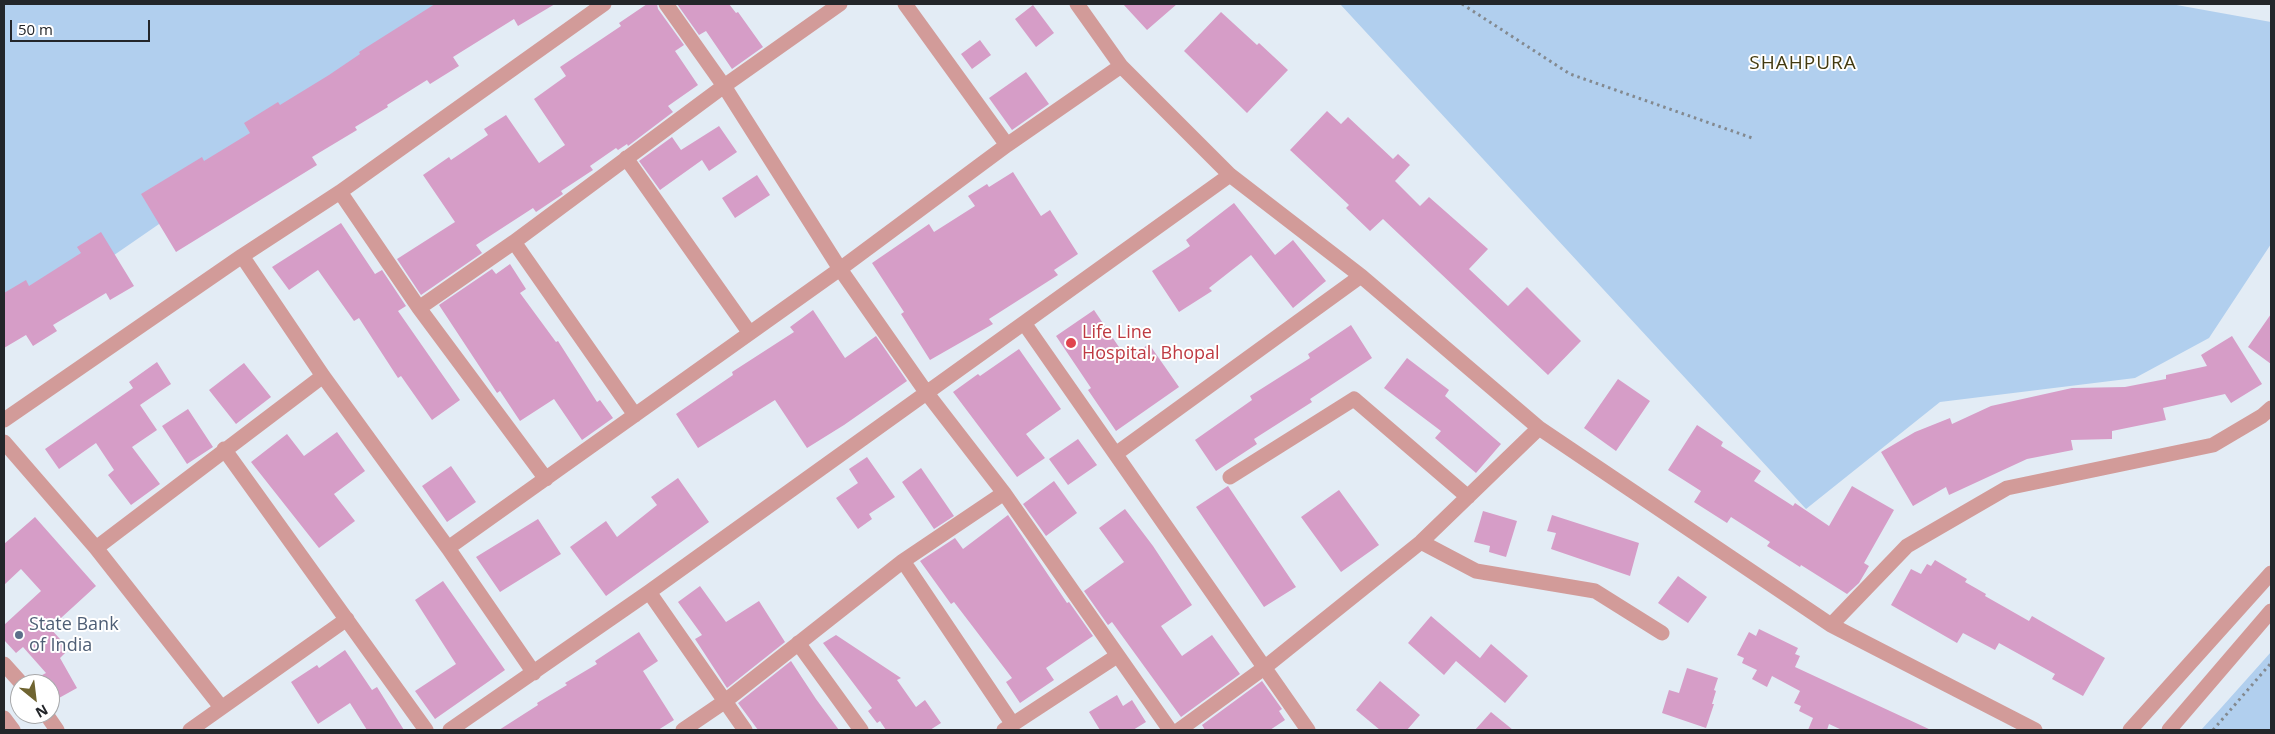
<!DOCTYPE html>
<style>
body{margin:0}
#map{position:relative;width:2275px;height:734px;overflow:hidden;background:#e3ecf5;font-family:"Open Sans",sans-serif}
canvas{display:block}
.frame{position:absolute;inset:0;border:5px solid #23262a;pointer-events:none}
.north{position:absolute;left:10px;top:674px;width:50px;height:50px;box-sizing:border-box;background:#fff;border:1px solid #a7a8aa;border-radius:50%;rotate:151deg;font-size:14px;font-weight:700;line-height:20px;text-align:center;color:#23262a}
.north::after{content:'';display:block;margin:auto;width:18px;height:22px;background:#6f6431;clip-path:polygon(50% 0,100% 100%,50% 72%,0 100%)}
.scale{position:absolute;left:10px;top:20px;width:140px;height:22px;box-sizing:border-box;border:2px solid #23262a;border-top:0;padding-left:6px;font-size:15px;line-height:18px;white-space:nowrap;color:#23262a;-webkit-text-stroke:4px #fff;paint-order:stroke}
</style>
<div id="map">
<canvas width="2275" height="734"></canvas>
<div class="frame"></div>
<div class="north">N</div>
<div class="scale">50 m</div>
</div>
<script>
const c = document.querySelector('canvas').getContext('2d');
c.lineJoin = 'round';
function fillPath(path, color) {
  c.fillStyle = color;
  c.fill(path, 'evenodd');
}
function poly(rows) {
  const path = new Path2D();
  for (const r of rows) {
    path.moveTo(r[0], r[1]);
    for (let i = 2; i < r.length; i += 2) path.lineTo(r[i], r[i + 1]);
  }
  return path;
}
function trace(path, color, width, dash) {
  c.strokeStyle = color;
  c.lineWidth = width;
  c.lineCap = dash ? 'butt' : 'round';
  c.setLineDash(dash || []);
  c.stroke(path);
}
function write(font, color, halo, rows, align = 'center') {
  c.font = font + ' "Open Sans",sans-serif';
  c.lineWidth = 4;
  c.setLineDash([]);
  c.textBaseline = 'middle';
  c.strokeStyle = halo;
  c.fillStyle = color;
  for (const [text, x, y, turn = 0] of rows) {
    c.save();
    c.translate(x, y);
    c.rotate((+turn || 0) * Math.PI / 180);
    c.textAlign = isNaN(turn) ? turn : align;
    if (halo) c.strokeText(text, 0, 0);
    c.fillText(text, 0, 0);
    c.restore();
  }
}
const green = poly([
 [4,4,478,4,4,331],
 [1340,4,2171,4,2271,22,2271,244,2209,338,2135,378,1940,402,1806,509],
 [2271,652,2271,730,2201,730,2221,708]
]);
const building = poly([
 [435,4,555,4,518,26,514,19,453,57,459,66,430,84,427,80,387,105,388,107,355,127,357,130,312,157,317,165,176,252,141,194,202,157,204,161,250,133,244,123,278,102,280,105,329,75,360,54,359,52],
 [647,4,657,4,658,9,684,45,675,51,698,85,668,106,673,112,628,146,627,144,618,150,616,148,590,166,593,170,561,191,563,194,536,212,533,208,476,245,482,253,421,295,397,259,455,222,423,175,449,157,451,160,488,135,484,129,506,115,539,163,565,145,534,99,566,76,560,67,621,26,619,23],
 [677,4,729,4,736,13,738,12,763,47,732,69,706,31,699,35],
 [1123,4,1177,4,1147,30],
 [1033,5,1054,33,1036,47,1015,19],
 [1221,12,1257,45,1259,43,1288,70,1247,113,1184,51],
 [980,40,991,55,972,69,961,54],
 [1026,72,1049,104,1012,130,989,98],
 [1327,111,1341,124,1348,117,1393,159,1398,154,1410,165,1395,181,1420,206,1429,197,1488,249,1469,269,1508,306,1527,287,1581,341,1548,375,1383,219,1370,231,1346,208,1349,205,1290,150],
 [719,126,737,152,709,171,702,160,660,190,639,161,672,137,681,150],
 [1013,172,1041,216,1050,210,1078,254,1054,270,1058,275,989,319,993,324,930,360,901,314,904,312,872,263,929,224,934,232,975,206,968,196,987,184,989,187],
 [757,175,770,195,735,218,722,198],
 [1234,203,1275,255,1293,240,1326,281,1293,308,1251,255,1209,288,1212,291,1179,312,1152,271,1190,246,1186,240],
 [341,223,375,274,382,270,406,306,398,311,460,400,432,420,401,376,398,378,359,318,354,321,318,270,289,290,272,267],
 [101,232,134,286,110,300,106,293,53,325,57,331,33,346,26,335,4,348,4,293,26,280,29,286,81,253,77,247],
 [510,264,526,289,520,293,556,342,558,341,597,402,600,400,613,418,582,440,554,399,520,421,500,391,497,393,439,305,492,269,496,274],
 [813,310,845,358,876,336,907,381,844,425,807,448,775,400,698,448,676,414,733,375,732,372,794,332,790,327],
 [1094,310,1127,359,1149,344,1179,387,1116,431,1088,390,1091,388,1056,336],
 [2271,314,2271,364,2248,347],
 [1351,325,1372,358,1310,399,1312,402,1254,439,1257,444,1216,471,1195,440,1252,400,1250,396,1310,358,1308,354],
 [2232,336,2262,384,2231,403,2225,394,2163,408,2166,420,2112,431,2112,439,2071,440,2073,450,2027,459,1949,495,1946,487,1913,506,1881,452,1915,432,1950,418,1952,424,1991,406,2072,388,2125,387,2166,379,2166,375,2207,366,2201,355],
 [1019,349,1061,409,1026,434,1045,458,1017,477,953,392,978,374,980,376],
 [1407,358,1449,390,1445,396,1501,444,1476,473,1435,438,1441,431,1384,388],
 [157,362,171,384,140,405,157,430,132,447,160,484,131,505,108,475,114,470,96,443,59,469,45,449,133,388,129,382],
 [244,363,271,397,236,424,209,390],
 [1618,379,1650,401,1616,451,1584,428],
 [188,409,213,447,187,464,162,426],
 [1697,425,1723,442,1721,446,1761,471,1754,481,1793,506,1795,503,1829,526,1852,486,1894,510,1864,563,1869,566,1859,583,1847,594,1801,565,1800,567,1767,546,1770,542,1731,517,1727,523,1694,502,1701,491,1668,470],
 [337,432,365,471,334,494,355,521,319,548,251,462,287,434,304,456],
 [1078,439,1097,465,1068,485,1049,459],
 [867,457,895,497,869,514,872,519,858,529,836,498,858,483,849,469],
 [451,466,476,502,447,522,422,486],
 [921,468,954,516,934,529,902,482],
 [678,478,709,522,606,596,570,547,606,521,617,537,657,505,651,497],
 [1054,481,1077,513,1046,536,1023,504],
 [1228,486,1296,587,1264,607,1196,507],
 [1339,490,1379,545,1341,572,1301,517],
 [1125,509,1153,546,1192,605,1161,626,1182,656,1212,635,1240,674,1181,717,1112,622,1108,625,1084,591,1124,562,1099,528],
 [1483,511,1517,521,1506,557,1489,552,1490,546,1474,542],
 [1008,515,1067,603,1069,602,1093,636,1046,668,1054,680,1020,703,1006,682,1012,678,954,602,951,604,920,561,955,538,963,549],
 [1552,515,1639,543,1630,576,1551,549,1556,533,1547,531],
 [35,517,96,586,50,628,69,649,60,658,77,688,50,703,50,684,31,684,31,681,46,673,23,647,16,653,4,640,4,625,41,591,21,569,4,585,4,544],
 [538,519,561,554,500,592,476,557],
 [1935,560,1967,579,1965,582,1986,594,1985,596,2029,621,2032,616,2105,658,2083,696,2052,679,2055,674,1999,643,1995,650,1963,633,1957,643,1891,605,1911,569,1921,574,1927,564,1931,566],
 [1678,576,1707,597,1688,623,1658,603],
 [443,581,505,670,435,719,415,691,456,664,415,600],
 [700,586,726,622,759,601,785,642,727,688,695,639,702,635,678,602],
 [1431,616,1480,658,1491,644,1528,676,1505,703,1456,661,1444,675,1408,643],
 [1759,629,1798,648,1795,654,1800,656,1795,667,1931,730,1842,730,1829,724,1827,730,1808,730,1813,718,1799,711,1801,706,1794,703,1800,691,1772,676,1767,687,1752,679,1757,670,1742,663,1744,658,1737,655,1749,632,1756,636],
 [639,632,658,661,643,671,674,720,658,730,499,730,538,705,537,703,567,685,565,683,597,664,595,661],
 [836,635,901,678,897,680,916,707,925,700,941,723,930,730,886,730,880,721,877,723,868,711,872,708,823,643],
 [345,650,372,690,377,687,404,730,367,730,350,703,318,724,291,682,317,665,319,668],
 [791,661,816,699,839,730,758,730,738,703],
 [1687,668,1718,678,1714,690,1716,691,1712,704,1714,704,1706,728,1662,713,1669,690,1679,693],
 [1262,681,1282,709,1279,711,1285,720,1270,730,1205,730,1202,725],
 [1380,681,1420,715,1407,730,1380,730,1356,710],
 [1117,695,1123,706,1132,700,1146,722,1133,730,1100,730,1089,712],
 [1491,712,1513,730,1475,730]
]);
const path = poly([
 [1462,4,1570,74,1755,139],
 [2213,730,2271,663]
]);
const minor = poly([
 [666,4,724,86,840,269,926,392,1004,493,1170,730],
 [905,4,1007,145],
 [1077,4,1121,66,1230,175,1361,276,1539,428,1831,625,2035,730],
 [626,158,749,332],
 [340,192,419,308,546,479],
 [514,242,635,415],
 [242,256,323,376,448,548,534,673],
 [419,308,514,242,724,86,840,4],
 [1024,323,1308,730],
 [4,420,242,256,340,192,604,4],
 [4,442,96,548,221,707],
 [224,449,426,730],
 [1117,453,1361,276],
 [1230,477,1354,399,1468,497],
 [1421,542,1476,571,1595,591,1662,633],
 [96,548,323,376],
 [448,548,840,269,1007,145,1121,66],
 [903,561,1012,723],
 [649,592,745,730],
 [1831,625,1907,546,2007,488,2213,445,2262,416,2271,408],
 [798,643,861,730],
 [4,664,22,684],
 [46,714,57,730],
 [4,718,13,730],
 [190,730,347,619],
 [450,730,649,592,1230,175],
 [683,730,724,702,903,561,1004,493],
 [1004,730,1117,656],
 [1179,730,1264,668,1421,542,1539,428],
 [2130,730,2271,573],
 [2169,730,2271,611]
]);
const markers = [
 [1071,343,6,"#e0444e"],
 [19,635,5,"#5c6f8a"]
];
const healthNames = [
 ["Life Line",1082,333],
 ["Hospital, Bhopal",1082,354]
];
const serviceNames = [
 ["State Bank",29,625],
 ["of India",29,646]
];
const neighbourhoodNames = [
 ["SHAHPURA",1803,64]
];
fillPath(green, '#b1cfee');
fillPath(building, '#d69dc7');
trace(path, '#83898f', 3, [2.5, 4]);
trace(minor, '#d29b99', 15);
for (const [x, y, r, color] of markers) {
  const dot = new Path2D();
  dot.arc(x, y, r, 0, 2 * Math.PI);
  c.fillStyle = color;
  c.fill(dot);
  trace(dot, '#fff', 2);
}
write('18px', '#be3a42', '#fff', healthNames, 'left');
write('18px', '#4e5e75', '#fff', serviceNames, 'left');
c.letterSpacing = '1px';
write('19px', '#423a10', '#fff', neighbourhoodNames);
c.letterSpacing = '0px';
</script>
